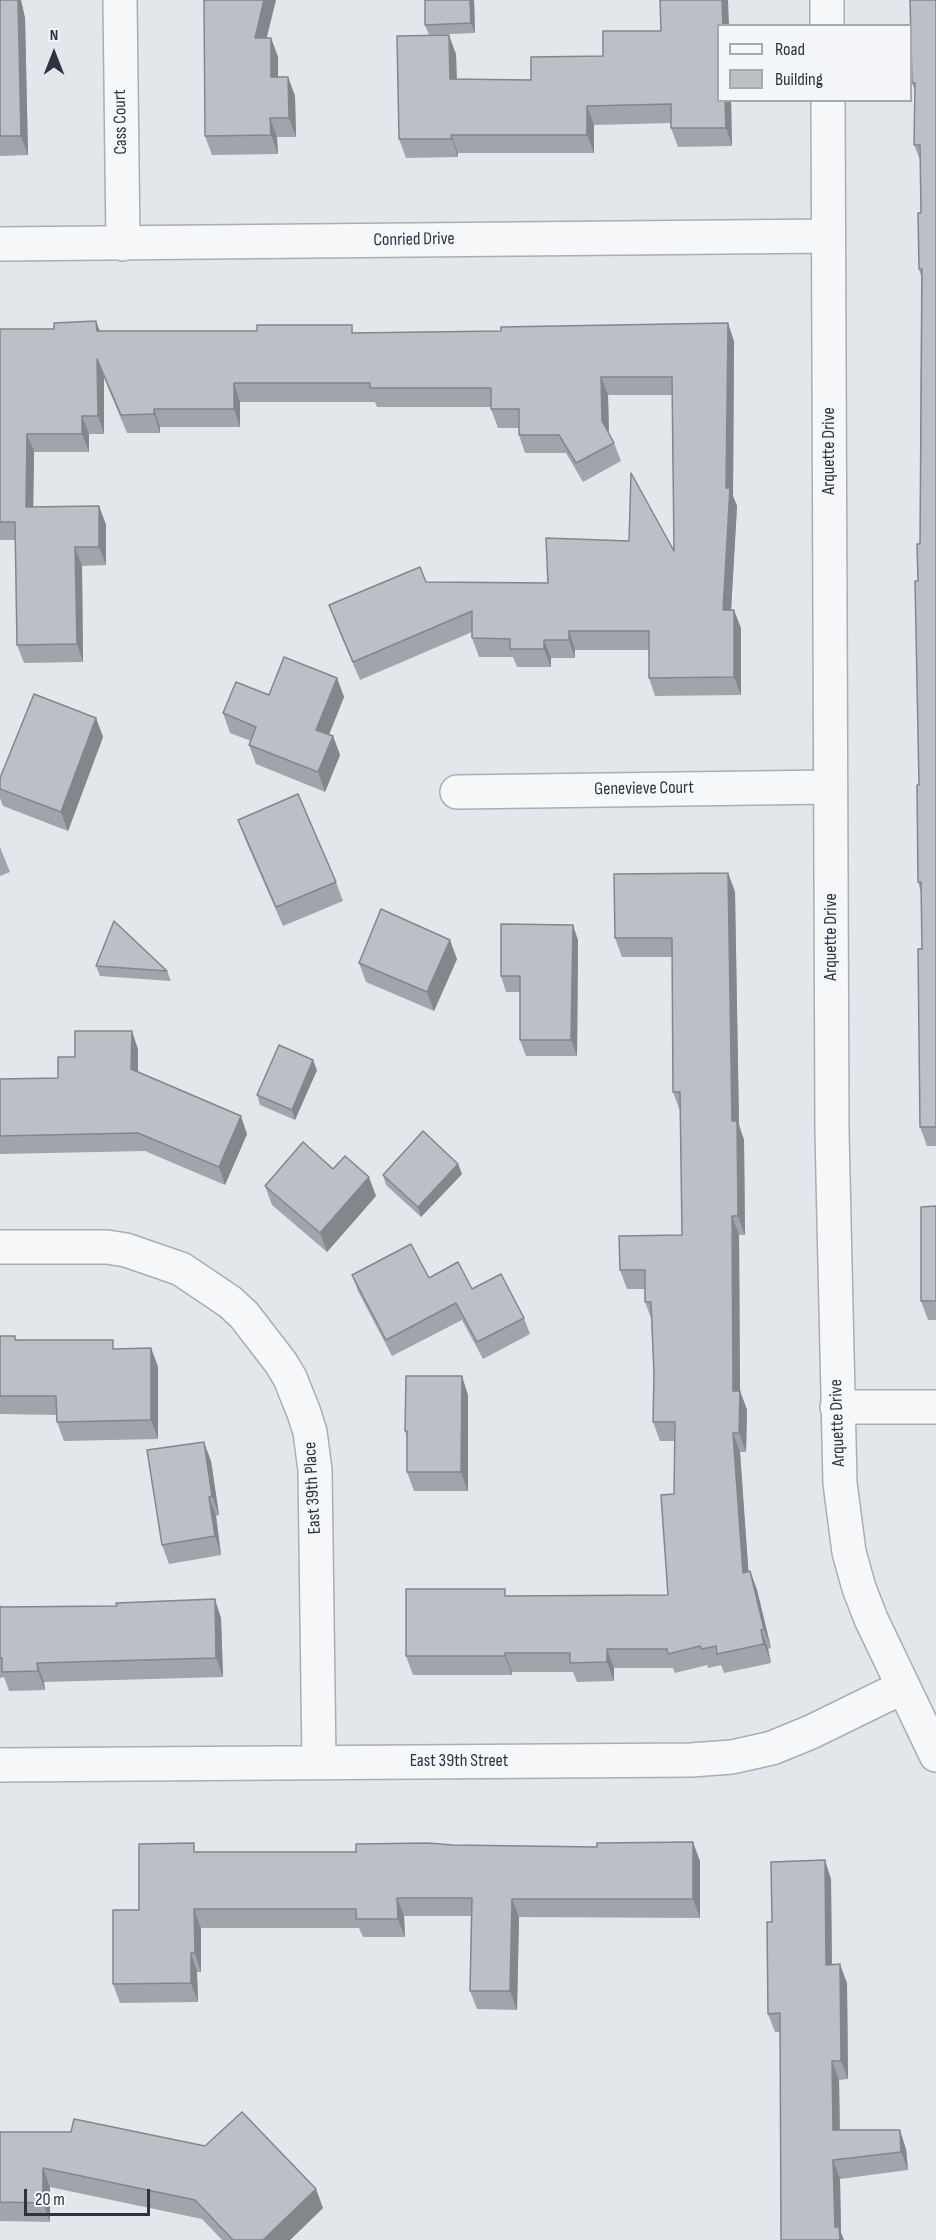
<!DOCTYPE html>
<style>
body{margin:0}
#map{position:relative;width:936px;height:2240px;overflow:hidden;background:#e3e6ea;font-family:"Sofia Sans Condensed",sans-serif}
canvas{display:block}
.legend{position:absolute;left:717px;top:24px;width:195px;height:78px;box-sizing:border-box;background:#f3f5f8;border:2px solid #a4a8af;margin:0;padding:8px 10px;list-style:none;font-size:18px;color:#2d3441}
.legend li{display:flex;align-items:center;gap:12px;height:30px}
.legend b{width:30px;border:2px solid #a4a8af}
.north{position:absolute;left:24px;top:24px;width:60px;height:60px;-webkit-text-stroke:4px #f3f5f8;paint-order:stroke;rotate:0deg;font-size:16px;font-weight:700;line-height:24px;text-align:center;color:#2d3441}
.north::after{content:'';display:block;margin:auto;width:21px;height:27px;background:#2d3441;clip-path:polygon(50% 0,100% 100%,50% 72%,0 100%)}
.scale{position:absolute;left:24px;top:2189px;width:126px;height:27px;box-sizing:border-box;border:3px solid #2d3441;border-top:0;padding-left:8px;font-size:18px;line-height:21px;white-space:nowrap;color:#2d3441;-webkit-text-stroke:4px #f3f5f8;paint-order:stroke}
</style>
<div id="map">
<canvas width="936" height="2240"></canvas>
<ul class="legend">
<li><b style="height:8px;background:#f6f7f9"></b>Road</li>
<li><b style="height:16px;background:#bbbfc6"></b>Building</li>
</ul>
<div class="north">N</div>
<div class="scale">20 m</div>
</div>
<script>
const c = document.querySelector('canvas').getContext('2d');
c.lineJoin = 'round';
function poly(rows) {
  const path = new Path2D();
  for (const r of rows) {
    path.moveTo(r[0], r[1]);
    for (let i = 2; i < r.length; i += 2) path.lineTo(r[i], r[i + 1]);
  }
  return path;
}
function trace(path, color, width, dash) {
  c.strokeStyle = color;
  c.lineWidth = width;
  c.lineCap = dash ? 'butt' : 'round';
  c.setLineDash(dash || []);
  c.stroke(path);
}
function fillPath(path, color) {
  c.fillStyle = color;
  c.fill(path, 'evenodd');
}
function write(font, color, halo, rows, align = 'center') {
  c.font = font + ' "Sofia Sans Condensed",sans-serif';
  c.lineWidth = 6;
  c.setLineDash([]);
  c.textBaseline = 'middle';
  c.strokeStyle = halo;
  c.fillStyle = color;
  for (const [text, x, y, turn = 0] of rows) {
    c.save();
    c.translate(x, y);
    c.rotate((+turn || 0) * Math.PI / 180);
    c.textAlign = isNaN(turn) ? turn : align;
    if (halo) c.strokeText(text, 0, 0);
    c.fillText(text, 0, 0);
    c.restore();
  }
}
const minor = poly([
 [120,0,123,244],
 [827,0,827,26],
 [828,100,832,1132,840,1483,849,1552,859,1588,871,1619,936,1755],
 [0,244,828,236],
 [457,792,830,787],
 [0,1247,107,1247,126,1250,181,1269,230,1302,244,1315,281,1363,290,1378,304,1413,310,1432,315,1470,319,1762],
 [837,1407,936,1407],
 [0,1765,691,1760,732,1757,772,1748,811,1732,903,1687]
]);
const wall = poly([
 [0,0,21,0,25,18,28,155,0,156],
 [474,0,475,33,429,35,425,25],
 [936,0,936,1146,927,1146,920,1127,922,949,921,892,918,882,919,785,918,581,920,544,921,276,919,269,921,213,921,162,914,145,915,91,912,83],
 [266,38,271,38,278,57,278,77,288,77,295,96,296,137,277,137,278,154,212,155,205,136],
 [456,54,457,79,718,100,731,100,732,146,678,147,671,128,671,123,594,125,594,153,458,153,458,157,406,158,399,139],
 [0,329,54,329,100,331,355,333,734,341,733,496,737,506,731,610,741,628,741,695,655,696,649,678,649,650,575,650,575,658,551,658,551,667,517,667,513,657,479,657,472,638,472,632,360,680,336,624,329,605,426,582,548,583,674,551,672,395,608,395,609,433,614,443,621,461,583,482,566,453,525,453,519,435,519,428,498,428,491,409,491,407,377,407,375,402,240,402,240,427,160,427,160,433,127,433,104,378,104,434,89,434,89,452,34,452,33,507,99,506,106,525,106,565,82,566,83,662,24,663,17,645,16,540,0,540],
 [337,678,344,697,329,735,333,736,340,755,325,792,256,764,249,745,251,741,230,733,223,713,269,695],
 [96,718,103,737,68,831,3,806,0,798,0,778],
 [238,820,336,882,343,901,283,926,245,839],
 [0,847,10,872,0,876],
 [728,873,735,892,739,1125,744,1140,745,1235,739,1235,740,1391,747,1410,746,1452,740,1452,748,1571,750,1571,757,1590,771,1648,768,1649,771,1663,724,1673,721,1665,708,1668,707,1665,675,1673,673,1668,614,1668,614,1681,577,1682,573,1672,512,1672,512,1675,413,1675,406,1656,508,1596,668,1595,674,1494,675,1441,660,1441,653,1422,654,1374,651,1318,645,1302,645,1289,627,1289,620,1270,682,1235,680,1111,673,1092,672,957,622,957,615,938],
 [578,940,577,1056,526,1056,520,1040,520,992,506,992,501,976],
 [457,959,434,1011,366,982,359,963],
 [96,966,167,971,171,981,100,976],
 [138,1049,138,1072,247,1134,225,1185,145,1151,0,1154,0,1079,58,1078,75,1057],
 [317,1070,295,1120,260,1105,257,1095],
 [458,1164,462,1174,421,1217,386,1185,383,1175],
 [333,1169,376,1196,327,1252,272,1205,265,1186],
 [936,1206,936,1320,928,1320,921,1301],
 [352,1275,429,1278,472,1289,524,1318,530,1334,483,1359,462,1320,392,1356,358,1291],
 [0,1336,17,1340,117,1349,151,1348,158,1367,158,1439,64,1441,57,1422,57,1415,0,1414],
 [468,1395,468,1491,414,1491,407,1472,407,1437,405,1431],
 [211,1461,219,1515,216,1516,221,1555,169,1564,162,1545],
 [0,1604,1,1607,221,1618,223,1677,44,1682,45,1690,9,1691,4,1677,0,1678],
 [452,1845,700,1861,700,1918,519,1917,517,2010,477,2009,470,1991,471,1916,404,1916,405,1937,363,1937,359,1928,201,1928,201,1972,197,1972,198,2002,120,2003,113,1984,139,1910,197,1852,356,1852],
 [831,1879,832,1965,847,1983,848,2079,839,2080,840,2130,906,2149,908,2170,840,2179,841,2233,844,2240,781,2240,780,2032,775,2032,768,2014,772,1922],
 [0,2132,323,2208,290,2240,222,2240,202,2219,50,2187,50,2222,0,2221,0,2240]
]);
const shadedWall = poly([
 [18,0,21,0,25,18,28,155,21,136],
 [264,0,276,0,262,57,255,38],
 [470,0,474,0,475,33,471,23],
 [722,0,728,0,729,26,723,26],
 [449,35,456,54,457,98,450,79],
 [271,38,278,57,278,96,271,77],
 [288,77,295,96,296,137,289,118],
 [725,100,731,100,732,146,726,128],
 [587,106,594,125,594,153,587,135],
 [270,118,277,137,278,154,271,135],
 [451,135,458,153,458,157,452,139],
 [96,321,103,339,97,331],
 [728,323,734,341,733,496,737,506,730,628,723,610,726,488],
 [97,359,104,378,104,434,98,416],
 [601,377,608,395,609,440,602,421],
 [234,383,240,402,240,427,234,409],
 [154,409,160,427,160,433,154,414],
 [82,416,89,434,89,452,82,434],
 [27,434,34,452,33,526,26,507],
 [99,506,106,525,106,565,99,547],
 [75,547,82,566,83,662,77,644],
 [734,610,741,628,741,695,734,677],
 [569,631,575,650,575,658,569,640],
 [544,640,551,658,551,667,544,649],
 [337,678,344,697,323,749,316,730],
 [96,718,103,737,68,831,61,812],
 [333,736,340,755,325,792,318,772],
 [728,873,735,892,739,1125,744,1140,745,1235,738,1216,732,1121],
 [573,925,578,940,577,1056,571,1040],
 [450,940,457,959,434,1011,427,992],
 [132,1031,138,1049,138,1087,131,1069],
 [313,1060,317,1070,295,1120,292,1110],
 [241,1116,247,1134,225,1185,219,1167],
 [458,1164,462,1174,421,1217,418,1207],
 [369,1177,376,1196,327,1252,320,1233],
 [732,1216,739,1235,740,1394,740,1391,747,1410,746,1452,739,1433,733,1391],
 [151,1348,158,1367,158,1439,151,1420],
 [462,1376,468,1395,468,1491,461,1472],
 [733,1433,740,1452,750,1592,743,1573],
 [204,1442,211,1461,219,1515,212,1496],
 [209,1497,216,1516,221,1555,215,1536],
 [750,1571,757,1590,771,1648,764,1629],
 [215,1599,221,1618,223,1677,216,1658],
 [761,1630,768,1649,771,1663,764,1644],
 [607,1649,614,1668,614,1681,607,1662],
 [505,1653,512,1672,512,1675,505,1656],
 [37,1663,44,1682,45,1690,38,1671],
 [693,1842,700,1861,700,1918,693,1899],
 [825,1860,831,1879,832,1983,826,1965],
 [397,1898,404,1916,405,1937,398,1919],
 [512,1899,519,1917,517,2010,510,1991],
 [194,1909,201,1928,201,1972,195,1953],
 [191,1953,197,1972,198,2002,191,1983],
 [840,1964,847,1983,848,2079,841,2061],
 [832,2061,839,2080,840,2149,833,2130],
 [900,2130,906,2149,908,2170,901,2152],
 [833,2160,840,2179,841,2233,844,2240,840,2240,835,2227],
 [43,2168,50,2187,50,2222,43,2203],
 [316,2189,323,2208,290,2240,263,2240]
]);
const building = poly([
 [0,0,18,0,21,136,0,136,0,0],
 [204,0,264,0,255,38,271,38,271,77,288,77,289,118,270,118,271,135,205,136,204,0],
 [425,0,470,0,471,23,425,25,425,0],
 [660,0,722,0,723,26,718,26,718,100,725,100,726,128,671,128,671,104,587,106,587,135,451,135,452,139,399,139,397,36,449,35,450,79,531,80,531,57,603,56,603,31,661,31,660,0],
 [910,0,936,0,936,1127,920,1127,918,949,922,949,921,882,918,882,917,785,919,785,915,581,918,581,917,544,920,544,922,269,919,269,918,213,921,213,920,145,914,145,915,83,912,83,910,0],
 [96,321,97,331,257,331,257,325,352,325,352,333,501,331,501,327,728,323,726,488,730,488,723,610,734,610,734,677,649,678,649,631,569,631,569,640,544,640,544,649,510,649,510,639,472,638,472,611,353,662,329,605,420,567,426,582,548,583,546,538,629,541,631,473,674,551,672,377,601,377,602,421,614,443,576,463,559,435,519,435,519,409,491,409,491,388,370,388,370,383,234,383,234,409,154,409,154,414,121,415,97,359,98,416,82,416,82,434,27,434,26,507,99,506,99,547,75,547,77,644,17,645,15,522,0,522,0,329,54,329,54,323,96,321],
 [284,657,337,678,316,730,333,736,318,772,249,745,256,727,223,713,236,682,269,695,284,657],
 [34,694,96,718,61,812,0,789,0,778,34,694],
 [298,794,336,882,276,907,238,820,298,794],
 [728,873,732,1121,737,1121,738,1216,732,1216,733,1391,740,1391,739,1433,733,1433,743,1573,750,1571,764,1629,761,1630,764,1644,717,1654,716,1646,702,1649,700,1646,668,1654,667,1649,607,1649,607,1662,570,1663,570,1653,505,1653,505,1656,406,1656,406,1589,505,1589,505,1596,668,1595,661,1495,674,1494,675,1422,653,1422,654,1374,651,1302,645,1302,645,1270,620,1270,619,1236,682,1235,680,1092,673,1092,672,938,615,938,614,874,728,873],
 [381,909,450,940,427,992,359,963,381,909],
 [114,921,167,971,96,966,114,921],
 [501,924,573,925,571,1040,520,1040,520,976,501,976,501,924],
 [75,1031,132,1031,131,1069,241,1116,219,1167,138,1133,0,1136,0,1079,58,1078,58,1057,75,1057,75,1031],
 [279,1045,313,1060,292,1110,257,1095,279,1045],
 [423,1131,458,1164,418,1207,383,1175,423,1131],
 [303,1142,333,1169,345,1156,369,1177,320,1233,265,1186,303,1142],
 [936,1206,936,1301,921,1301,921,1207,936,1206],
 [411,1244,429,1278,458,1262,472,1289,501,1274,524,1318,477,1342,456,1303,386,1340,352,1275,411,1244],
 [0,1336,15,1336,15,1340,113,1340,113,1349,151,1348,151,1420,57,1422,56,1396,0,1396,0,1336],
 [406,1376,462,1376,461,1472,407,1472,407,1431,405,1431,406,1376],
 [204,1442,212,1496,209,1497,215,1536,162,1545,147,1450,204,1442],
 [215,1599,216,1658,37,1663,38,1671,2,1672,2,1658,0,1658,0,1607,117,1606,116,1603,215,1599],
 [693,1842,693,1899,512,1899,510,1991,470,1991,472,1898,397,1898,398,1919,356,1919,356,1909,194,1909,195,1953,191,1953,191,1983,113,1984,113,1910,139,1910,139,1844,194,1843,194,1852,356,1852,356,1844,428,1843,452,1845,597,1847,597,1843,693,1842],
 [825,1860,826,1965,840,1964,841,2061,832,2061,833,2130,900,2130,901,2152,833,2160,835,2227,839,2227,840,2240,781,2240,780,2013,768,2014,767,1922,772,1922,771,1862,825,1860],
 [242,2112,316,2189,263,2240,233,2240,195,2200,43,2168,43,2203,0,2202,0,2132,71,2132,74,2119,205,2146,242,2112]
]);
const streetNames = [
 ["Cass Court",121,122,-91],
 ["Conried Drive",414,240,-1],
 ["Arquette Drive",829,451,-90],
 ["Genevieve Court",644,789,-1],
 ["Arquette Drive",831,937,-90],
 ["Arquette Drive",838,1423,-92],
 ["East 39th Place",313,1488,-93],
 ["East 39th Street",459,1761]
];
trace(minor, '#a9adb4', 36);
trace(minor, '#f6f7f9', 33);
fillPath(wall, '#a1a4aa');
fillPath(shadedWall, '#83868b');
fillPath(building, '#bbbfc6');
trace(building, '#83868b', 1.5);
write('18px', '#2d3441', '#f3f5f8', streetNames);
</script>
